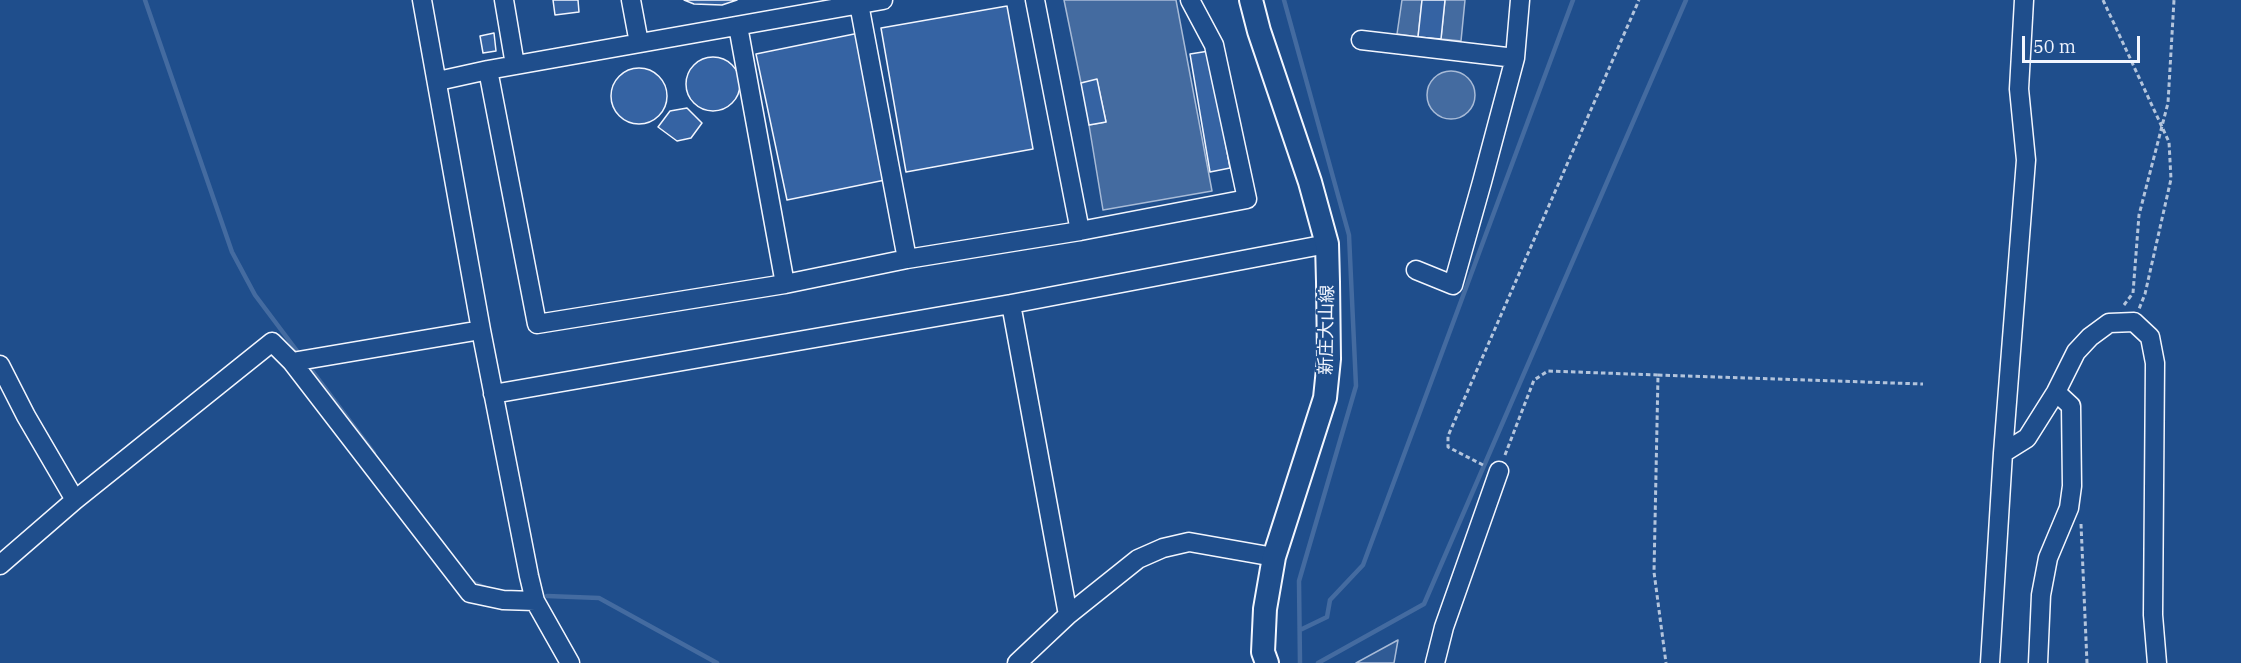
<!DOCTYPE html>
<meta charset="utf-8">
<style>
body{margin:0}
#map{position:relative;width:2241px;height:663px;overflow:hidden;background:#1f4e8c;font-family:"IBM Plex Serif",serif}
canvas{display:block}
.scale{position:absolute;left:2022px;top:36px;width:118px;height:27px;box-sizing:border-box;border:3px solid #f2f6ff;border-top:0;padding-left:8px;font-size:18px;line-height:21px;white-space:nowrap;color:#f2f6ff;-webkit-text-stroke:4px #1f4e8c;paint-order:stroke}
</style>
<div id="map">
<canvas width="2241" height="663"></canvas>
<div class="scale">50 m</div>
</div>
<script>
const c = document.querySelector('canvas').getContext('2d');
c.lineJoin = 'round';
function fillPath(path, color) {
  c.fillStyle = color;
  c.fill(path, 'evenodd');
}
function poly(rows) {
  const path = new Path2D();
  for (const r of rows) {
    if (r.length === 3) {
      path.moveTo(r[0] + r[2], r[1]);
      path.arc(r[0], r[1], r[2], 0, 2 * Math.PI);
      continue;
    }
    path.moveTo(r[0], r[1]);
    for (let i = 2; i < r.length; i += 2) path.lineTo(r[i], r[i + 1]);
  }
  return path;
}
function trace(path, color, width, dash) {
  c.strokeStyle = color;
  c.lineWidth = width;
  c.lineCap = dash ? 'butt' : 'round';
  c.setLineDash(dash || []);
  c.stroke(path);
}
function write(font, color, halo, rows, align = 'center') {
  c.font = font + ' "IBM Plex Serif","Noto Sans JP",serif';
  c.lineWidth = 4.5;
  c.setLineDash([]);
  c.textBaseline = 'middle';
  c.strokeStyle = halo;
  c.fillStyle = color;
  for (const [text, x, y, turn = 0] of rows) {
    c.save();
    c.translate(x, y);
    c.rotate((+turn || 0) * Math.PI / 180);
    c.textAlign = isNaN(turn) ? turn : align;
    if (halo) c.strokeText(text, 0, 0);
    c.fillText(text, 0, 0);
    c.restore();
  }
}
const built = poly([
 [1398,640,1394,663,1356,663,1398,640]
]);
const water = poly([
 [1064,0,1176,0,1212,191,1103,210,1089,125,1106,122,1097,80,1081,83,1064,0],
 [1402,0,1422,0,1418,37,1397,34,1402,0],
 [1445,0,1465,0,1461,41,1441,39,1445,0],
 [1451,95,24]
]);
const stream = poly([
 [145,0,232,252,255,295,300,355],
 [1284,0,1349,235,1356,386,1299,581,1300,663],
 [307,364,374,453],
 [468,580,488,589],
 [547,596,599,598,717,663],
 [1300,630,1327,617,1330,600,1363,565,1573,0],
 [1318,663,1424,604,1686,0]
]);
const building = poly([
 [553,0,578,0,579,12,555,15,553,0],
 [684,0,737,0,722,5,694,4,684,0],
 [1422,0,1445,0,1441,39,1418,37,1422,0],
 [1007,6,1033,149,906,172,881,28,1007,6],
 [494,33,496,51,483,53,480,36,494,33],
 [859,33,890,179,787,200,756,54,859,33],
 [1209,51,1230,168,1210,172,1190,54,1209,51],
 [713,84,27],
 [639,96,28],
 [1097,79,1106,122,1089,125,1081,83,1097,79],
 [687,108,702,123,691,138,677,141,658,127,670,111,687,108]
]);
const path = poly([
 [2103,0,2169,142,2171,179,2145,294,2139,309],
 [2124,305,2133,293,2139,215,2168,103,2174,0],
 [1658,375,1923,384],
 [1505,455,1534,380,1548,371,1658,375,1654,572,1666,663],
 [1483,465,1448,447,1448,436,1639,0],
 [2081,524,2087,663]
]);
const minor = poly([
 [422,0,481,330,529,576,535,601,570,663],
 [504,0,515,65],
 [631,0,639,43],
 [1035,0,1080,231,1247,199,1214,45,1190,0],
 [859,4,907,259,1080,231],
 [738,26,785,284,907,259],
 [1361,40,1515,58,1520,0],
 [488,70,537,324,785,284],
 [438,81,488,70,883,0],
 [1416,270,1453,285,1482,182,1515,58],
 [1011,304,1068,615],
 [292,362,470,593,503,600,535,601],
 [0,365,26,416,75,500],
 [493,394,1011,304,1327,244],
 [2003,453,2027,438,2056,392,2076,352,2090,337,2109,323,2134,322,2150,337,2155,363,2153,615,2157,663],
 [0,565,75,500,272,342,292,362,481,330],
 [1017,663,1068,615,1138,559,1163,548,1189,542,1274,557],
 [1435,663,1444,627,1499,471],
 [1990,663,2003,453,2026,160,2019,89,2024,0],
 [2038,663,2041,595,2048,558,2069,508,2072,486,2071,406,2056,392]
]);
const major = poly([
 [1251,0,1259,31,1310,182,1327,244,1328,282,1329,359,1325,398,1274,557,1265,609,1263,652,1267,663]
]);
const streetNames = [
 ["新庄大山線",1327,330,-89]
];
fillPath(built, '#305b95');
trace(built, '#a8bbd7', 1.5);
fillPath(water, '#446ba0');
trace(water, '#a8bbd7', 1.5);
trace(stream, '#446ba0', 4.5);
fillPath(building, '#3563a3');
trace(building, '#f2f6ff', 1.5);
trace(minor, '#f2f6ff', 21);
trace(major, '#f2f6ff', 26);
trace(path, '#b3c4dc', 3, [4.5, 3]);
trace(minor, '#1f4e8c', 18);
trace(major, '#1f4e8c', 22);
write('18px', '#f2f6ff', '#1f4e8c', streetNames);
</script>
